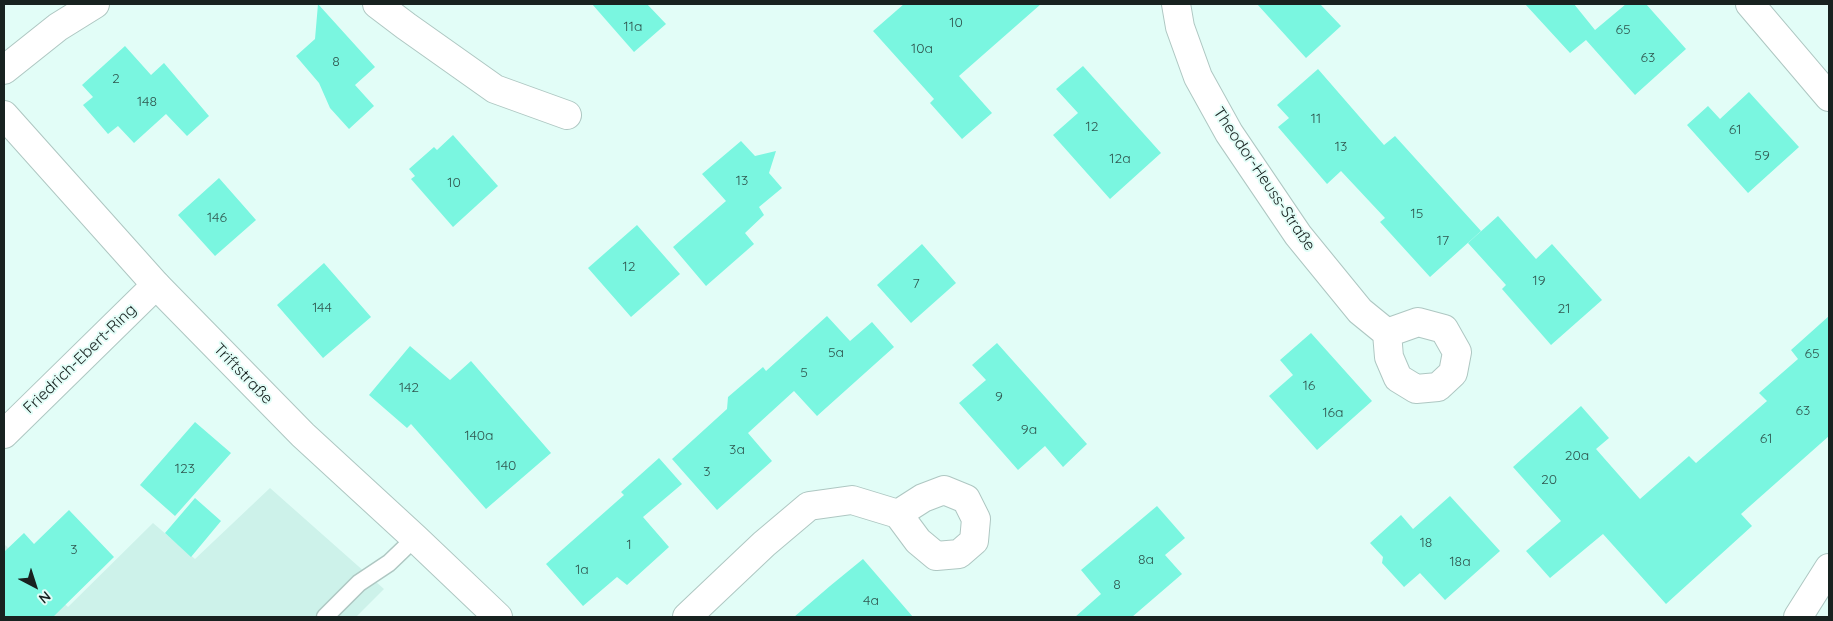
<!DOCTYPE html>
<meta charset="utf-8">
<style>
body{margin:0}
#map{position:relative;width:1833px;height:621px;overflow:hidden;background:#e2fdf7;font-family:Quicksand,sans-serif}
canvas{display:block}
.frame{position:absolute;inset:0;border:5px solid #182220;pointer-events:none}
.north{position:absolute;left:10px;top:561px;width:50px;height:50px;-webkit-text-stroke:4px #e2fdf7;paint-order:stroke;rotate:140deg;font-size:14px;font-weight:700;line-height:20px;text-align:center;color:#182220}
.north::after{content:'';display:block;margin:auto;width:18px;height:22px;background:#182220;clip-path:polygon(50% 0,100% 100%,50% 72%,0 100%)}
</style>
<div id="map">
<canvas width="1833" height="621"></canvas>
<div class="frame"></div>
<div class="north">N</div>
</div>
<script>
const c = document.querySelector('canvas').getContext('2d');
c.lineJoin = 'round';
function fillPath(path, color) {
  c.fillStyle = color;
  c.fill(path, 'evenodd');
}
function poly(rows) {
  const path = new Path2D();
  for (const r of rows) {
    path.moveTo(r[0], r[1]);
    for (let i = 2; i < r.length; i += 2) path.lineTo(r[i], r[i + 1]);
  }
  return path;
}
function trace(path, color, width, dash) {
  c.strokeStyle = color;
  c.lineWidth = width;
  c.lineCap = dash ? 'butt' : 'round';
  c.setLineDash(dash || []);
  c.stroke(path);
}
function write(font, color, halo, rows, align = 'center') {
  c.font = font + ' Quicksand,sans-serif';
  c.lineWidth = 4;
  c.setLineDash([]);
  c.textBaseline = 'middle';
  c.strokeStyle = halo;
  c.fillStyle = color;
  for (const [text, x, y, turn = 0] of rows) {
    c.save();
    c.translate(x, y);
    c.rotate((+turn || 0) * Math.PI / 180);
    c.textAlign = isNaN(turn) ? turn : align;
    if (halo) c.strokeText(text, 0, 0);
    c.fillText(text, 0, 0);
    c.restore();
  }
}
const built = poly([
 [270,488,384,589,356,617,4,617,4,544,68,607,153,523,195,559]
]);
const building = poly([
 [318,4,375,67,355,85,374,106,349,129,330,108,319,83,296,56,315,39],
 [592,4,647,4,666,24,634,52],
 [904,4,1041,4,959,76,992,113,962,139,930,103,934,99,873,31],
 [1257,4,1320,4,1341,26,1306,58],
 [1525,4,1574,4,1595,30,1626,4,1646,4,1686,49,1635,95,1586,40,1570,53],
 [125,46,151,75,164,63,209,116,187,136,166,114,134,143,118,126,108,134,83,105,93,97,82,85],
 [1083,66,1161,153,1110,199,1053,135,1078,113,1056,89],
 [1318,69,1384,145,1395,136,1481,231,1430,277,1380,222,1385,218,1341,171,1327,184,1278,127,1289,118,1277,105],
 [1749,92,1799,147,1748,193,1687,125,1708,106,1720,119],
 [453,135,498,186,453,227,411,179,415,176,409,169,434,147,437,150],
 [741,141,755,156,776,151,769,173,782,188,759,207,764,215,745,233,754,244,706,286,673,247,726,201,702,174],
 [219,178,256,220,215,256,178,215],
 [1498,216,1536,259,1552,244,1602,300,1551,345,1502,289,1506,285,1468,243],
 [637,225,680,274,631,317,588,268],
 [922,244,956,283,911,323,877,285],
 [324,263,371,317,323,358,277,305],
 [827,316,850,341,872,322,894,347,817,416,794,391,748,433,772,461,717,510,672,459,727,409,728,397,763,367,766,371],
 [1829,316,1829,436,1741,514,1752,526,1666,604,1603,534,1550,578,1526,551,1561,521,1513,467,1581,406,1609,438,1596,449,1640,499,1689,456,1696,463,1767,401,1759,393,1798,359,1791,350],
 [1311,333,1372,401,1317,450,1269,396,1293,375,1280,360],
 [997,343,1087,444,1063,467,1045,446,1018,470,959,403,986,380,972,365],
 [410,346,450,380,471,361,551,453,486,509,411,424,407,428,369,395],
 [195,422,231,453,175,516,140,485],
 [659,458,682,484,643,517,669,547,627,585,617,577,583,606,546,564,624,495,621,492],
 [1450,496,1500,551,1445,600,1420,573,1404,587,1382,563,1383,557,1370,543,1401,515,1413,529],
 [195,498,221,521,191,557,165,533],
 [1157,506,1185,538,1165,555,1182,574,1132,617,1075,617,1101,594,1081,570],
 [69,510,114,557,53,617,4,617,4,552,24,533,34,544],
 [863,559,913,617,794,617,830,586]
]);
const service = poly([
 [325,617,359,583,389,563,415,538]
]);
const minor = poly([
 [377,4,406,26,495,89,567,115],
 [1176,4,1180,27,1198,77,1229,133,1298,235,1360,311,1387,333,1389,357,1398,378,1416,389,1438,387,1453,373,1457,352,1444,329,1418,322,1387,333],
 [1750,4,1829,97],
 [4,70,58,27,95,4],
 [4,434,156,285],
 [687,617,764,544,809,506,852,500,898,514,918,541,936,556,959,554,974,541,976,519,966,499,944,490,923,498,898,514]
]);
const tertiary = poly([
 [4,115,156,285,303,435,415,538,498,617],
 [1798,617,1829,568]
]);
const numberNames = [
 ["10",956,23],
 ["11a",633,27],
 ["65",1623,30],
 ["10a",922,49],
 ["63",1648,58],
 ["8",336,62],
 ["2",116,79],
 ["148",147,102],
 ["11",1316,119],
 ["12",1092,127],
 ["61",1735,130],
 ["13",1341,147],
 ["59",1762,156],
 ["12a",1120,159],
 ["13",742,181],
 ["10",454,183],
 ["15",1417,214],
 ["146",217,218],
 ["17",1443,241],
 ["12",629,267],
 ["19",1539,281],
 ["7",916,284],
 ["144",322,308],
 ["21",1564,309],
 ["5a",836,353],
 ["65",1812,354],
 ["5",804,373],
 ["16",1309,386],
 ["142",409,388],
 ["9",999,397],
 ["63",1803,411],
 ["16a",1333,413],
 ["9a",1029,430],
 ["140a",479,436],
 ["61",1766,439],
 ["3a",737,450],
 ["20a",1577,456],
 ["140",506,466],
 ["123",185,469],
 ["3",707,472],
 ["20",1549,480],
 ["18",1426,543],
 ["1",629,545],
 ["3",74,550],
 ["8a",1146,560],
 ["18a",1460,562],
 ["1a",582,570],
 ["8",1117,585],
 ["4a",871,601]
];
const streetNames = [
 ["Theodor-Heuss-Straße",1264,179,56],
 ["Friedrich-Ebert-Ring",80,359,-44],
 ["Triftstraße",243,374,46]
];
fillPath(built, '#cdf2ea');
fillPath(building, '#7af6e0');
trace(service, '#aec7c2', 19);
trace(minor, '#aec7c2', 30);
trace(tertiary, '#aec7c2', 30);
trace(service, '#fff', 16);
trace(minor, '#fff', 28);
trace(tertiary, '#fff', 28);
write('14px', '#305750', null, numberNames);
write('16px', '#182220', '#e2fdf7', streetNames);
</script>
